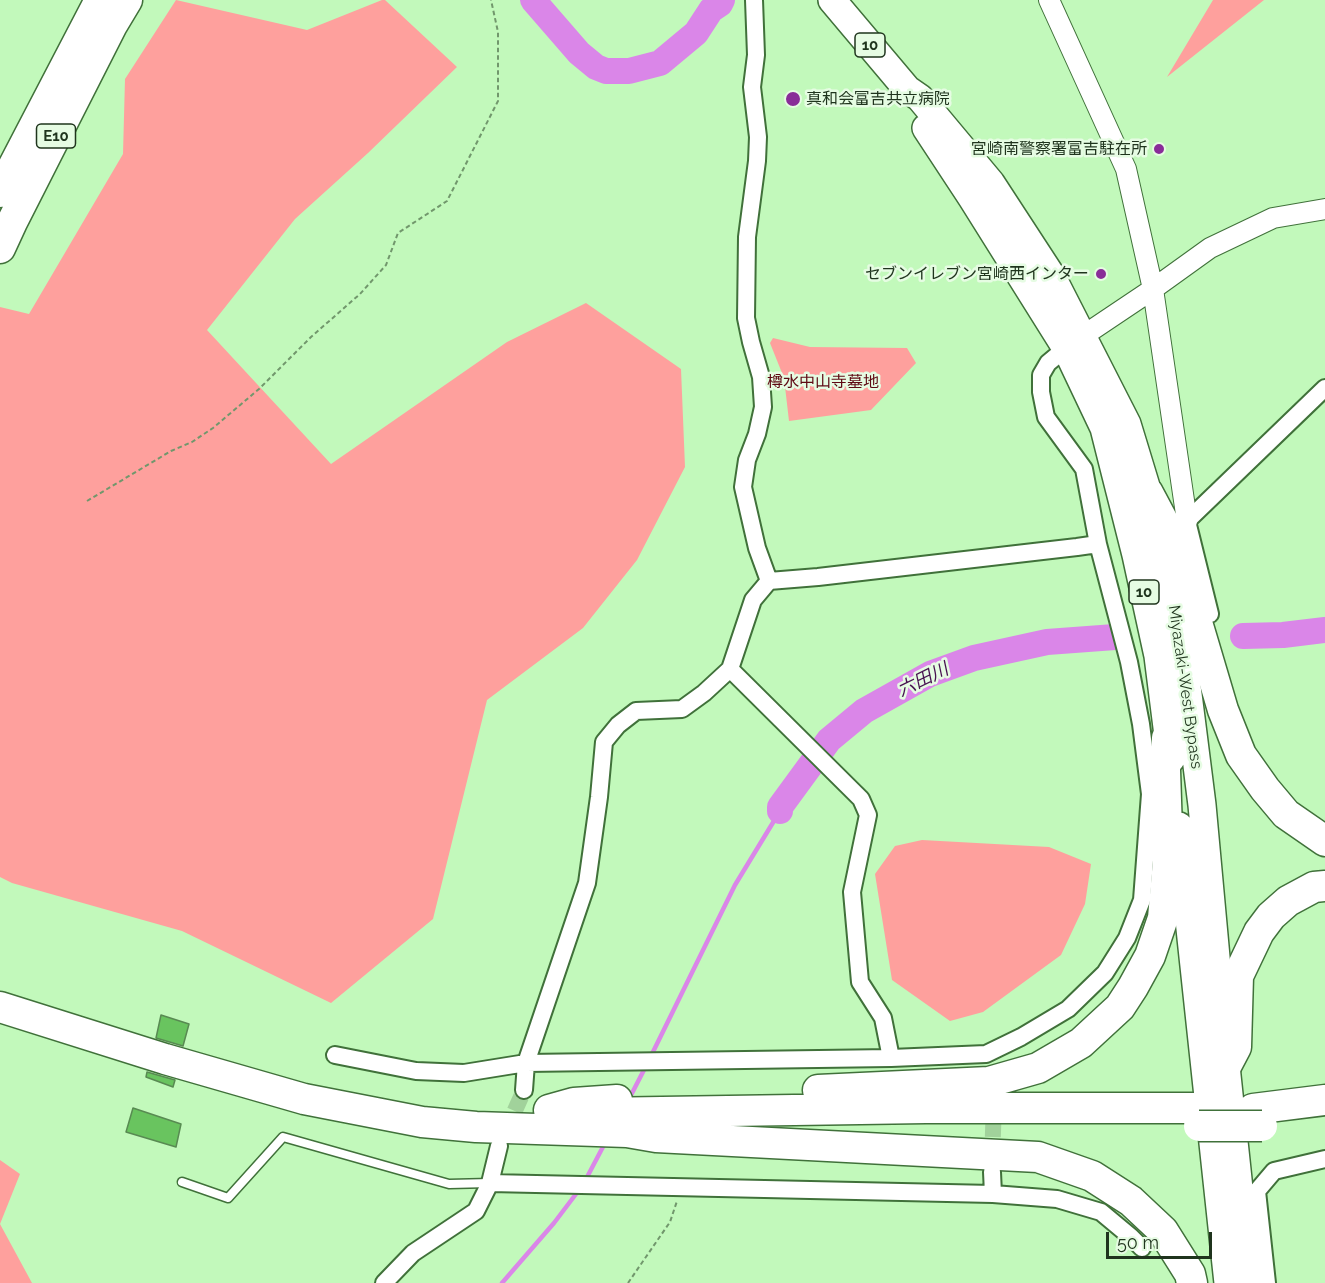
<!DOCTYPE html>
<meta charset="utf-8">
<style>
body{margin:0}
#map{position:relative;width:1325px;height:1283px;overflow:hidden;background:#c2f9bb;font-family:Raleway,sans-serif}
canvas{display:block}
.scale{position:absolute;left:1106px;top:1232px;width:106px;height:27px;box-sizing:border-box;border:3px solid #1f341d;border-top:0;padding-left:8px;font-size:18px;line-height:21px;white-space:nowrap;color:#1f341d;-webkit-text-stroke:4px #e6fce3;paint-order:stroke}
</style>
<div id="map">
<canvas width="1325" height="1283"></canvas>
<div class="scale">50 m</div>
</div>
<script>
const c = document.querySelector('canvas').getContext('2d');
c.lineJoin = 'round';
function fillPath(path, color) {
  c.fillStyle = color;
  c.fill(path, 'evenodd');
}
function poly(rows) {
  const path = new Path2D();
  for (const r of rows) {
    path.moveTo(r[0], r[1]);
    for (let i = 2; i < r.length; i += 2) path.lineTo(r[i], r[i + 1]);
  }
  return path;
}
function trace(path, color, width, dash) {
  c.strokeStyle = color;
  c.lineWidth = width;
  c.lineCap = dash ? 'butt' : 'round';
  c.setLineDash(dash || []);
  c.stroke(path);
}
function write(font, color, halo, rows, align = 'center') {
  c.font = font + ' Raleway,"Noto Sans JP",sans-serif';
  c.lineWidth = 5;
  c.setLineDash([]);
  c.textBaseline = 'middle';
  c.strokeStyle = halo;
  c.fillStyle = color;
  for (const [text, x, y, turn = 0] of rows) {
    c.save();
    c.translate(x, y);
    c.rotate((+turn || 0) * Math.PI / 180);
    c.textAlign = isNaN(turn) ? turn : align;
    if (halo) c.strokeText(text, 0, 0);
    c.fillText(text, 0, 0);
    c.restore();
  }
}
const green = poly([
 [176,0,307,30,382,0,385,0,457,67,368,153,295,219,207,330,331,464,507,342,586,303,681,369,685,467,637,560,583,628,487,700,433,919,331,1003,182,931,12,883,0,877,0,307,29,314,123,154,125,79],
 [1213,0,1264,0,1167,77],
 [773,338,810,347,907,348,916,363,871,410,789,421,784,378,770,343],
 [922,840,1049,847,1091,864,1085,904,1061,955,983,1012,950,1021,892,980,875,874,895,846],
 [0,1160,20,1174,0,1224,32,1283,0,1283]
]);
const stream = poly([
 [651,1056,735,885,780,811],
 [629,1099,646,1066],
 [585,1181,605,1143],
 [502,1283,554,1223,579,1190]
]);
const river = poly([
 [533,0,579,53,596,67,606,71,629,71,660,63,696,33,711,10,720,4,722,0],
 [1243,636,1283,635,1325,630],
 [780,811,780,807,829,740,864,711,930,674,974,658,1047,642,1115,637]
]);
const building = poly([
 [161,1015,189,1024,183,1046,156,1038,161,1015],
 [147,1072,175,1080,173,1087,146,1077,147,1072],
 [133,1108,181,1124,176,1147,126,1132,133,1108]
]);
const minorTunnel = poly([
 [505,1133,524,1090],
 [992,1161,994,1103]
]);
const path = poly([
 [87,501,171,451,192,442,213,428,259,389,311,337,360,294,386,265,398,233,447,201,498,101,498,32,491,0],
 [628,1283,670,1222,677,1201]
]);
const service = poly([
 [182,1182,228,1198,283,1137,449,1184,490,1183]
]);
const minor = poly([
 [754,0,756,55,752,87,758,137,757,161,747,237,746,318,751,342,761,377,763,407,757,434,747,460,743,487,757,548,769,581],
 [1210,614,1187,521,1325,388],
 [730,669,861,799,868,815,852,892,860,982,883,1018,891,1058],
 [335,1055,416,1071,464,1073,526,1063,891,1058,986,1054,1021,1037,1068,1009,1105,973,1127,938,1142,900,1150,794,1141,724,1129,662,1098,544,1084,469,1046,417,1041,392,1041,375,1048,363,1066,348],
 [524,1090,526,1063,587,883,599,797,604,742,618,725,636,711,682,709,704,693,730,669,753,600,769,581,818,577,1077,547,1098,544],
 [992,1172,993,1194],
 [490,1183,993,1194,1057,1199,1101,1212,1131,1237,1142,1248],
 [384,1283,413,1253,476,1211,490,1183,499,1146],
 [1267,1283,1257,1191,1274,1171,1325,1159]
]);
const tertiary = poly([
 [1049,0,1126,169,1153,289,1187,521],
 [1071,344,1153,289,1210,248,1273,218,1325,209]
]);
const trunk = poly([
 [832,0,907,89,920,98,991,183,1051,275,1127,424,1148,493,1180,631,1202,805,1226,1066,1249,1283],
 [926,128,972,198,1066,348,1104,428,1136,555,1158,656,1171,759],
 [1179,826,1228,1283]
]);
const motorway = poly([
 [0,192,100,0],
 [0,248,12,222,112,25,127,0],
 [1148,493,1172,538,1223,710,1241,755,1265,789,1286,814,1325,841],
 [0,1007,165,1059,304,1099,422,1122,476,1127,627,1132,656,1137,1038,1157,1092,1176,1131,1201,1163,1231,1190,1274,1192,1283],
 [1226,1066,1236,1047,1238,976,1259,932,1271,916,1288,901,1314,887,1325,886],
 [818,1090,989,1082,1038,1068,1081,1043,1120,1007,1133,987,1150,956,1163,918,1168,861,1165,770,1167,738],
 [1253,1109,1325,1100],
 [549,1110,574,1103,617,1100],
 [596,1113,926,1108,1199,1108]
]);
const motorwayBridge = poly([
 [1199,1126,1262,1126]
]);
const markers = [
 [793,99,8,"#892d98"],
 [1159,149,6,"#892d98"],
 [1101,274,6,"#892d98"]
];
const shields = [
 [870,45,30],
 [56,136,39],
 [1144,592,30]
];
const shieldNames = [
 ["10",870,45],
 ["E10",56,136],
 ["10",1144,592]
];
const poiNames = [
 ["真和会富吉共立病院",806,99,"left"],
 ["宮崎南警察署富吉駐在所",1147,149],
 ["セブンイレブン宮崎西インター",1089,274]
];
const parkNames = [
 ["樽水中山寺墓地",823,382]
];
const streetNames = [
 ["Miyazaki-West Bypass",1185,687,82]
];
const waterNames = [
 ["六田川",923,680,-26]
];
fillPath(green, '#fea09d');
trace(stream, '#da86e8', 4.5);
trace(river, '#da86e8', 26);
fillPath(building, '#69c45f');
trace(building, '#588a52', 1.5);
trace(minorTunnel, '#a1d29b', 16, [16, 8]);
trace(service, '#40713a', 11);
trace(minor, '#40713a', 20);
trace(tertiary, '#40713a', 22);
trace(trunk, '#40713a', 30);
trace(motorway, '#40713a', 33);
trace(path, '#71976c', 2, [4.5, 3]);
trace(service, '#fff', 8);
trace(minor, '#fff', 16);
trace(tertiary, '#fff', 20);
trace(trunk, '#fff', 27);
trace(motorway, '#fff', 30);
trace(motorwayBridge, '#40713a', 33, []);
trace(motorwayBridge, '#fff', 30);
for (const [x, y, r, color] of markers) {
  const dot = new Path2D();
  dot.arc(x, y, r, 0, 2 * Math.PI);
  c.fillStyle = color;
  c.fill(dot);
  trace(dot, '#e6fce3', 2);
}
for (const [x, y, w] of shields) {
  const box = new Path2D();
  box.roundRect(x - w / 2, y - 12, w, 24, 4.5);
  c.fillStyle = '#e6fce3';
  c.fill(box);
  trace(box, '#1f341d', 1.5);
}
write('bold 15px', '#1f341d', null, shieldNames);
write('16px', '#1f341d', '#e6fce3', poiNames, 'right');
write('16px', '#5e0913', '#e6fce3', parkNames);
write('16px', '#1f341d', '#e6fce3', streetNames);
write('italic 18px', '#481351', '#e6fce3', waterNames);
</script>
